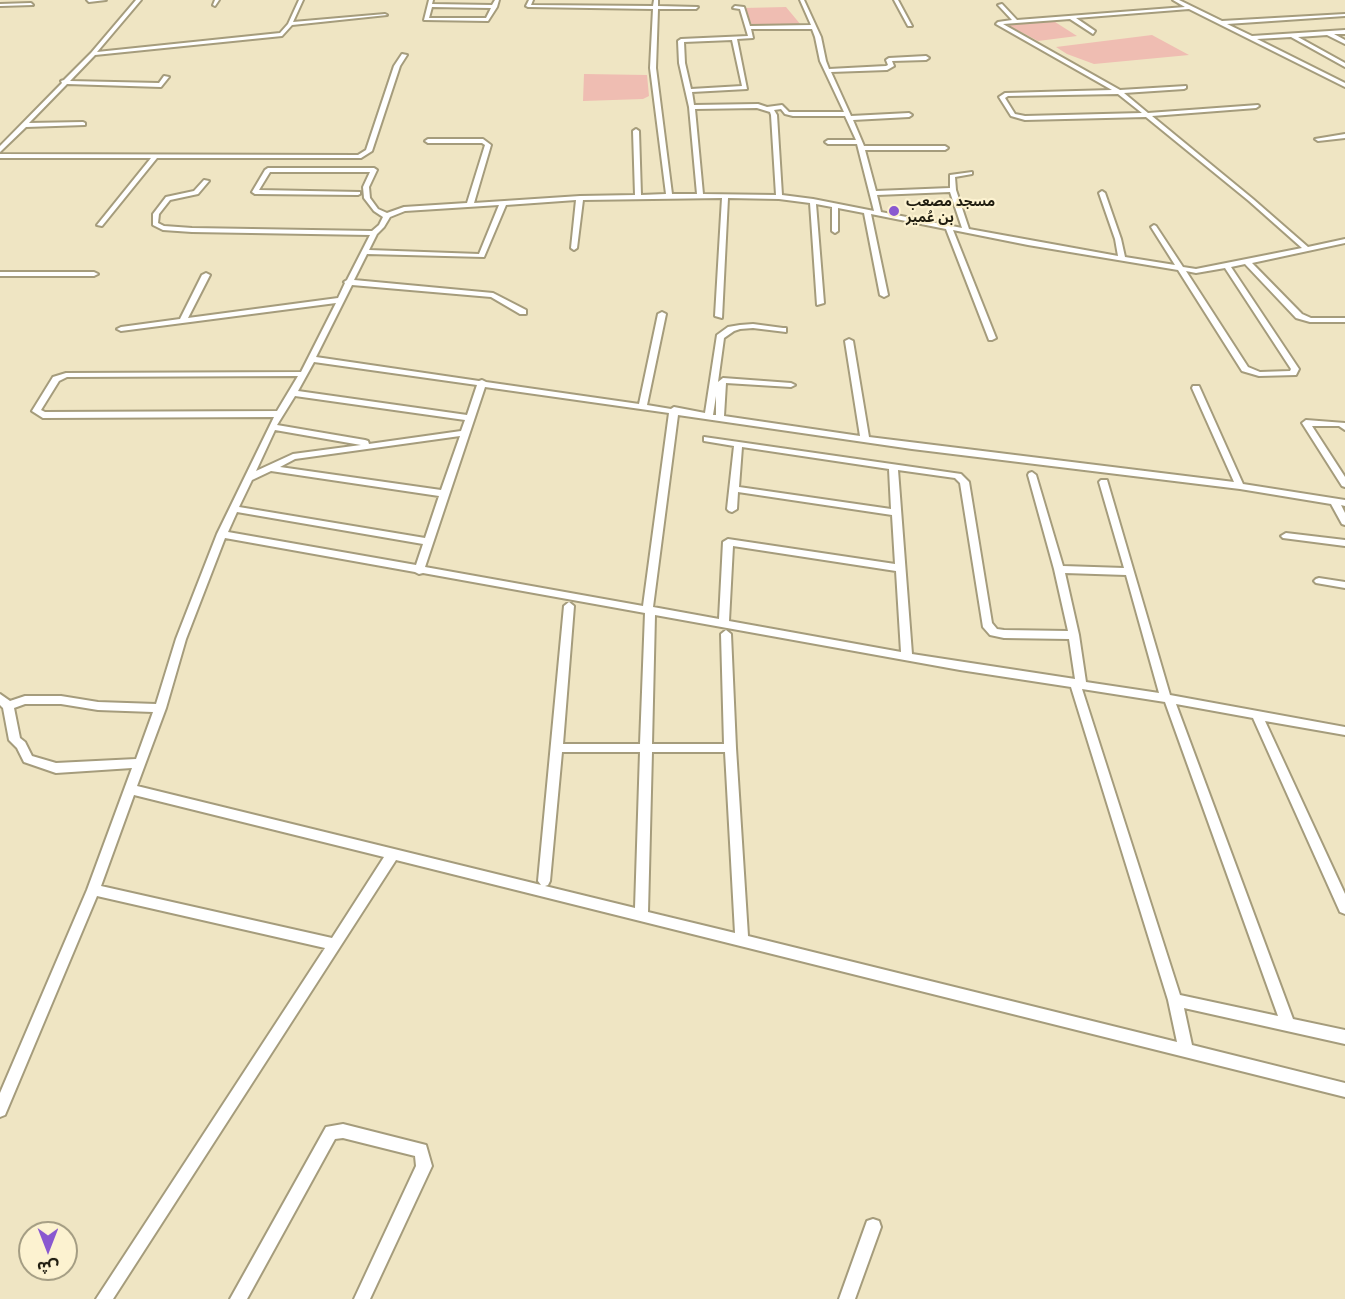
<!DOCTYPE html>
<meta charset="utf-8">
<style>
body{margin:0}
#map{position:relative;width:1345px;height:1299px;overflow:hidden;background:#efe5c3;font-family:"Nunito Sans","Noto Sans Arabic",sans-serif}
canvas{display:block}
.north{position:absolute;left:18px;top:1221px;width:60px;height:60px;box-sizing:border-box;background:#fcf2d0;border:2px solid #a49d83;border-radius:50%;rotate:180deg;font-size:16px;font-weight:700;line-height:24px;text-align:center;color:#201d10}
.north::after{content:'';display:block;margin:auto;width:21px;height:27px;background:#8958d0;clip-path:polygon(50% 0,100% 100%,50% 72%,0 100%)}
</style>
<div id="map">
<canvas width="1345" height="1299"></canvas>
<div class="north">ش</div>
</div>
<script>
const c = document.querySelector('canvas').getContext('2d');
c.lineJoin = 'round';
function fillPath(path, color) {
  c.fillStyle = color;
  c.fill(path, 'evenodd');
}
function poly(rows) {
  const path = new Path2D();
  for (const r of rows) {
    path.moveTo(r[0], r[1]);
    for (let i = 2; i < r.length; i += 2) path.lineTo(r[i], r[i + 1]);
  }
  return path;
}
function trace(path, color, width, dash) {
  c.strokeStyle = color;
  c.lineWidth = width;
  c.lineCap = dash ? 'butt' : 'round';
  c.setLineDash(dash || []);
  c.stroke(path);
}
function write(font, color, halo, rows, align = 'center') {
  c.font = font + ' "Nunito Sans","Noto Sans Arabic",sans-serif';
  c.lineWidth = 4.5;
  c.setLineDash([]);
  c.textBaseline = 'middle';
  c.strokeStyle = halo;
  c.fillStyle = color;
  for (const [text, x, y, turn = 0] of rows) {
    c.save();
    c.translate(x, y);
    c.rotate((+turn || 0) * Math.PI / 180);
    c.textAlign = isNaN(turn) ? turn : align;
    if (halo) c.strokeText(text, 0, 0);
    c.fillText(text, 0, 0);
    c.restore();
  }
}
const green = poly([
 [786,7,801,25,752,25,744,8],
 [1052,20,1077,36,1038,41,1004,23],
 [1152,35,1189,55,1094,64,1067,54,1056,47],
 [584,74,647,75,649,96,643,99,583,101]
]);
const street = poly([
 [87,0,106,0,89,2,87,0],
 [136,0,141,0,97,52,280,33,288,24,299,0,303,0,293,22,385,14,387,15,292,25,282,36,95,55,70,81,159,83,164,76,169,77,161,87,67,84,29,123,83,122,85,123,85,125,26,127,0,152,0,146,62,83,61,81,64,80,91,53,136,0],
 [215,0,219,0,215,6,213,5,215,0],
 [429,0,433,0,432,4,492,5,495,0,499,0,497,7,488,21,424,20,429,0],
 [432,7,491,8,486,18,429,18,432,7],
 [529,0,533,0,531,5,653,6,654,0,658,0,658,6,698,7,696,9,658,9,656,68,672,194,697,194,689,107,679,63,678,41,681,39,748,36,740,9,733,8,735,6,744,7,750,26,811,25,800,0,804,0,821,37,826,61,829,69,886,66,888,65,886,60,889,58,926,56,929,58,926,60,892,61,894,66,887,70,831,72,851,116,909,113,912,115,909,117,853,120,864,146,945,146,948,148,945,150,865,150,876,191,950,188,950,175,972,172,972,174,955,177,956,190,969,229,1118,256,1115,239,1099,193,1102,191,1105,193,1121,239,1125,257,1175,265,1151,227,1154,225,1156,226,1183,267,1196,269,1302,248,1249,201,1146,117,1025,120,1011,116,999,97,1005,93,1112,90,996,24,998,22,1012,20,998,5,1002,4,1017,20,1185,7,1173,0,1179,0,1222,21,1345,14,1345,16,1227,24,1252,36,1345,30,1345,34,1334,34,1345,40,1345,44,1327,35,1298,37,1345,63,1345,67,1291,37,1257,39,1345,83,1345,87,1189,9,1076,18,1095,31,1093,34,1070,19,1003,24,1120,90,1186,86,1186,88,1184,89,1124,93,1148,113,1258,105,1259,106,1256,108,1152,116,1253,199,1308,247,1345,239,1345,243,1252,263,1302,314,1311,318,1345,318,1345,322,1310,322,1296,318,1245,264,1231,267,1299,369,1296,375,1259,376,1242,371,1178,270,1028,245,953,230,996,338,992,340,989,340,946,229,871,214,888,295,884,297,880,295,864,213,838,208,838,231,835,233,832,231,832,207,816,204,824,303,817,305,810,203,779,199,728,198,722,318,715,316,722,198,583,200,577,248,574,250,571,248,576,200,506,205,484,257,367,254,354,280,493,293,526,310,526,314,520,314,491,297,352,285,316,357,479,381,482,380,486,382,639,404,658,314,662,312,666,314,647,405,671,409,674,407,705,413,717,335,728,327,740,325,753,324,783,328,786,328,786,332,753,328,740,329,734,331,724,338,718,382,723,378,791,383,795,385,791,387,726,383,724,416,860,436,845,341,849,339,853,341,869,437,1234,482,1192,388,1193,386,1199,386,1243,484,1345,500,1345,506,1341,505,1345,513,1345,525,1342,524,1331,504,1240,489,912,449,678,415,653,607,719,619,723,542,728,539,895,564,892,515,738,492,737,509,732,512,729,511,727,509,734,446,704,441,704,437,961,474,969,482,992,623,997,629,1004,630,1068,631,1054,569,1028,475,1029,473,1032,472,1036,475,1063,566,1124,568,1099,482,1101,480,1107,480,1170,695,1345,727,1345,735,1265,721,1345,894,1345,914,1340,912,1253,718,1176,704,1293,1019,1345,1030,1345,1044,1184,1008,1192,1045,1345,1083,1345,1097,396,860,113,1299,96,1299,325,948,97,896,5,1115,0,1117,0,1093,87,890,132,768,56,773,24,762,17,748,9,740,3,708,0,705,0,694,10,701,25,696,61,696,98,702,156,704,176,639,217,534,274,417,43,418,32,411,53,377,66,373,301,372,336,303,121,331,117,329,121,327,180,319,202,275,206,273,210,275,188,318,338,298,345,283,344,282,347,280,370,235,192,232,163,230,153,225,153,214,166,197,194,191,204,180,209,181,198,194,170,200,159,214,158,223,164,226,192,228,372,231,379,225,383,217,374,211,364,198,363,187,370,172,270,172,259,190,360,192,360,194,358,195,255,194,252,192,265,170,268,168,374,168,377,170,369,187,370,198,378,209,387,213,404,207,467,203,485,145,482,143,428,143,425,141,428,139,483,139,491,145,474,203,580,196,635,195,633,131,636,129,639,131,641,195,666,194,650,68,653,9,528,7,526,6,529,0],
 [751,29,812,29,815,37,820,61,844,112,789,112,782,105,767,107,758,104,694,105,692,92,747,89,737,39,753,38,751,29],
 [732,40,742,86,691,89,685,63,684,42,732,40],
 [1118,94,1142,113,1025,116,1015,114,1005,98,1008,96,1118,94],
 [757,108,770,112,771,115,776,195,703,194,695,109,757,108],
 [781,109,785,114,793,116,845,116,856,140,828,140,825,142,828,144,857,144,874,211,813,199,782,195,777,115,774,110,781,109],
 [950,192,962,228,881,212,877,195,950,192],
 [499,205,479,254,369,250,377,234,384,227,390,217,405,211,499,205],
 [1225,268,1291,369,1290,371,1260,372,1248,367,1186,271,1196,273,1225,268],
 [314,362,477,385,467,415,298,391,314,362],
 [298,376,277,411,45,412,41,410,59,381,67,377,298,376],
 [485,387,669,413,643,606,425,567,485,387],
 [295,396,465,420,461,431,369,444,368,441,365,440,277,425,295,396],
 [716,396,716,415,713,415,716,396],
 [275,430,361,445,293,454,256,471,275,430],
 [460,436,441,490,280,467,295,459,460,436],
 [742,447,889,469,891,509,739,487,742,447],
 [898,470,955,478,960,483,983,627,990,635,1004,638,1069,639,1075,679,912,654,898,470],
 [271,471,439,496,425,538,239,507,252,480,271,471],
 [237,512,423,544,416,565,228,532,237,512],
 [225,538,415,572,419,574,423,573,645,613,640,744,563,744,574,606,569,602,564,606,538,881,541,885,137,786,166,708,186,639,225,538],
 [733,546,896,571,901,652,729,621,733,546],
 [1065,573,1126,575,1159,693,1086,682,1079,635,1065,573],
 [655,615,960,670,1071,687,1168,1000,1177,1042,748,936,736,748,731,634,726,630,721,634,724,744,652,744,655,615],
 [1082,689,1165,702,1278,1016,1180,995,1082,689],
 [25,704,61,704,98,710,153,712,136,759,56,763,32,756,25,742,20,738,14,708,25,704],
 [562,752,640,752,635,908,545,886,548,885,550,881,562,752],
 [652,752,725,752,735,933,648,912,652,752],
 [134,795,384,857,332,938,101,886,134,795],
 [894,0,898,0,912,26,908,26,894,0],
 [31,3,33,5,0,6,0,4,31,3],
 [402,54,407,55,400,66,372,151,361,158,157,158,102,226,97,225,151,158,0,158,0,154,358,155,366,150,394,66,402,54],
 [1345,134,1345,138,1318,141,1315,139,1345,134],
 [0,272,94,272,98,274,94,276,0,276,0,272],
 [1306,420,1345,423,1345,430,1339,426,1312,426,1345,477,1345,487,1342,486,1302,423,1306,420],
 [1286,533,1345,540,1345,546,1283,538,1281,536,1286,533],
 [1319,578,1345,582,1345,588,1316,583,1314,581,1316,579,1319,578],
 [343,1124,426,1145,432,1166,370,1299,354,1299,416,1166,415,1156,343,1138,335,1139,247,1299,230,1299,326,1127,343,1124],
 [873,1219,879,1221,881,1227,855,1299,839,1299,867,1221,873,1219]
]);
const markers = [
 [894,211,6,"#8958d0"]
];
const farPoinames = [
 ["مسجد مصعب",906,203],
 ["بن عُمير",906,219]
];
fillPath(green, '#efbdb2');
trace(street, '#a59c7c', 4);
fillPath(street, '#fff');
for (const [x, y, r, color] of markers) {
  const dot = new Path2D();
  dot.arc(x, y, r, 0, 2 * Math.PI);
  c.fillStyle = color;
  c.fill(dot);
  trace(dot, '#fcf2d0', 2);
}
write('bold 14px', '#201d10', '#fcf2d0', farPoinames, 'left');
</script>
